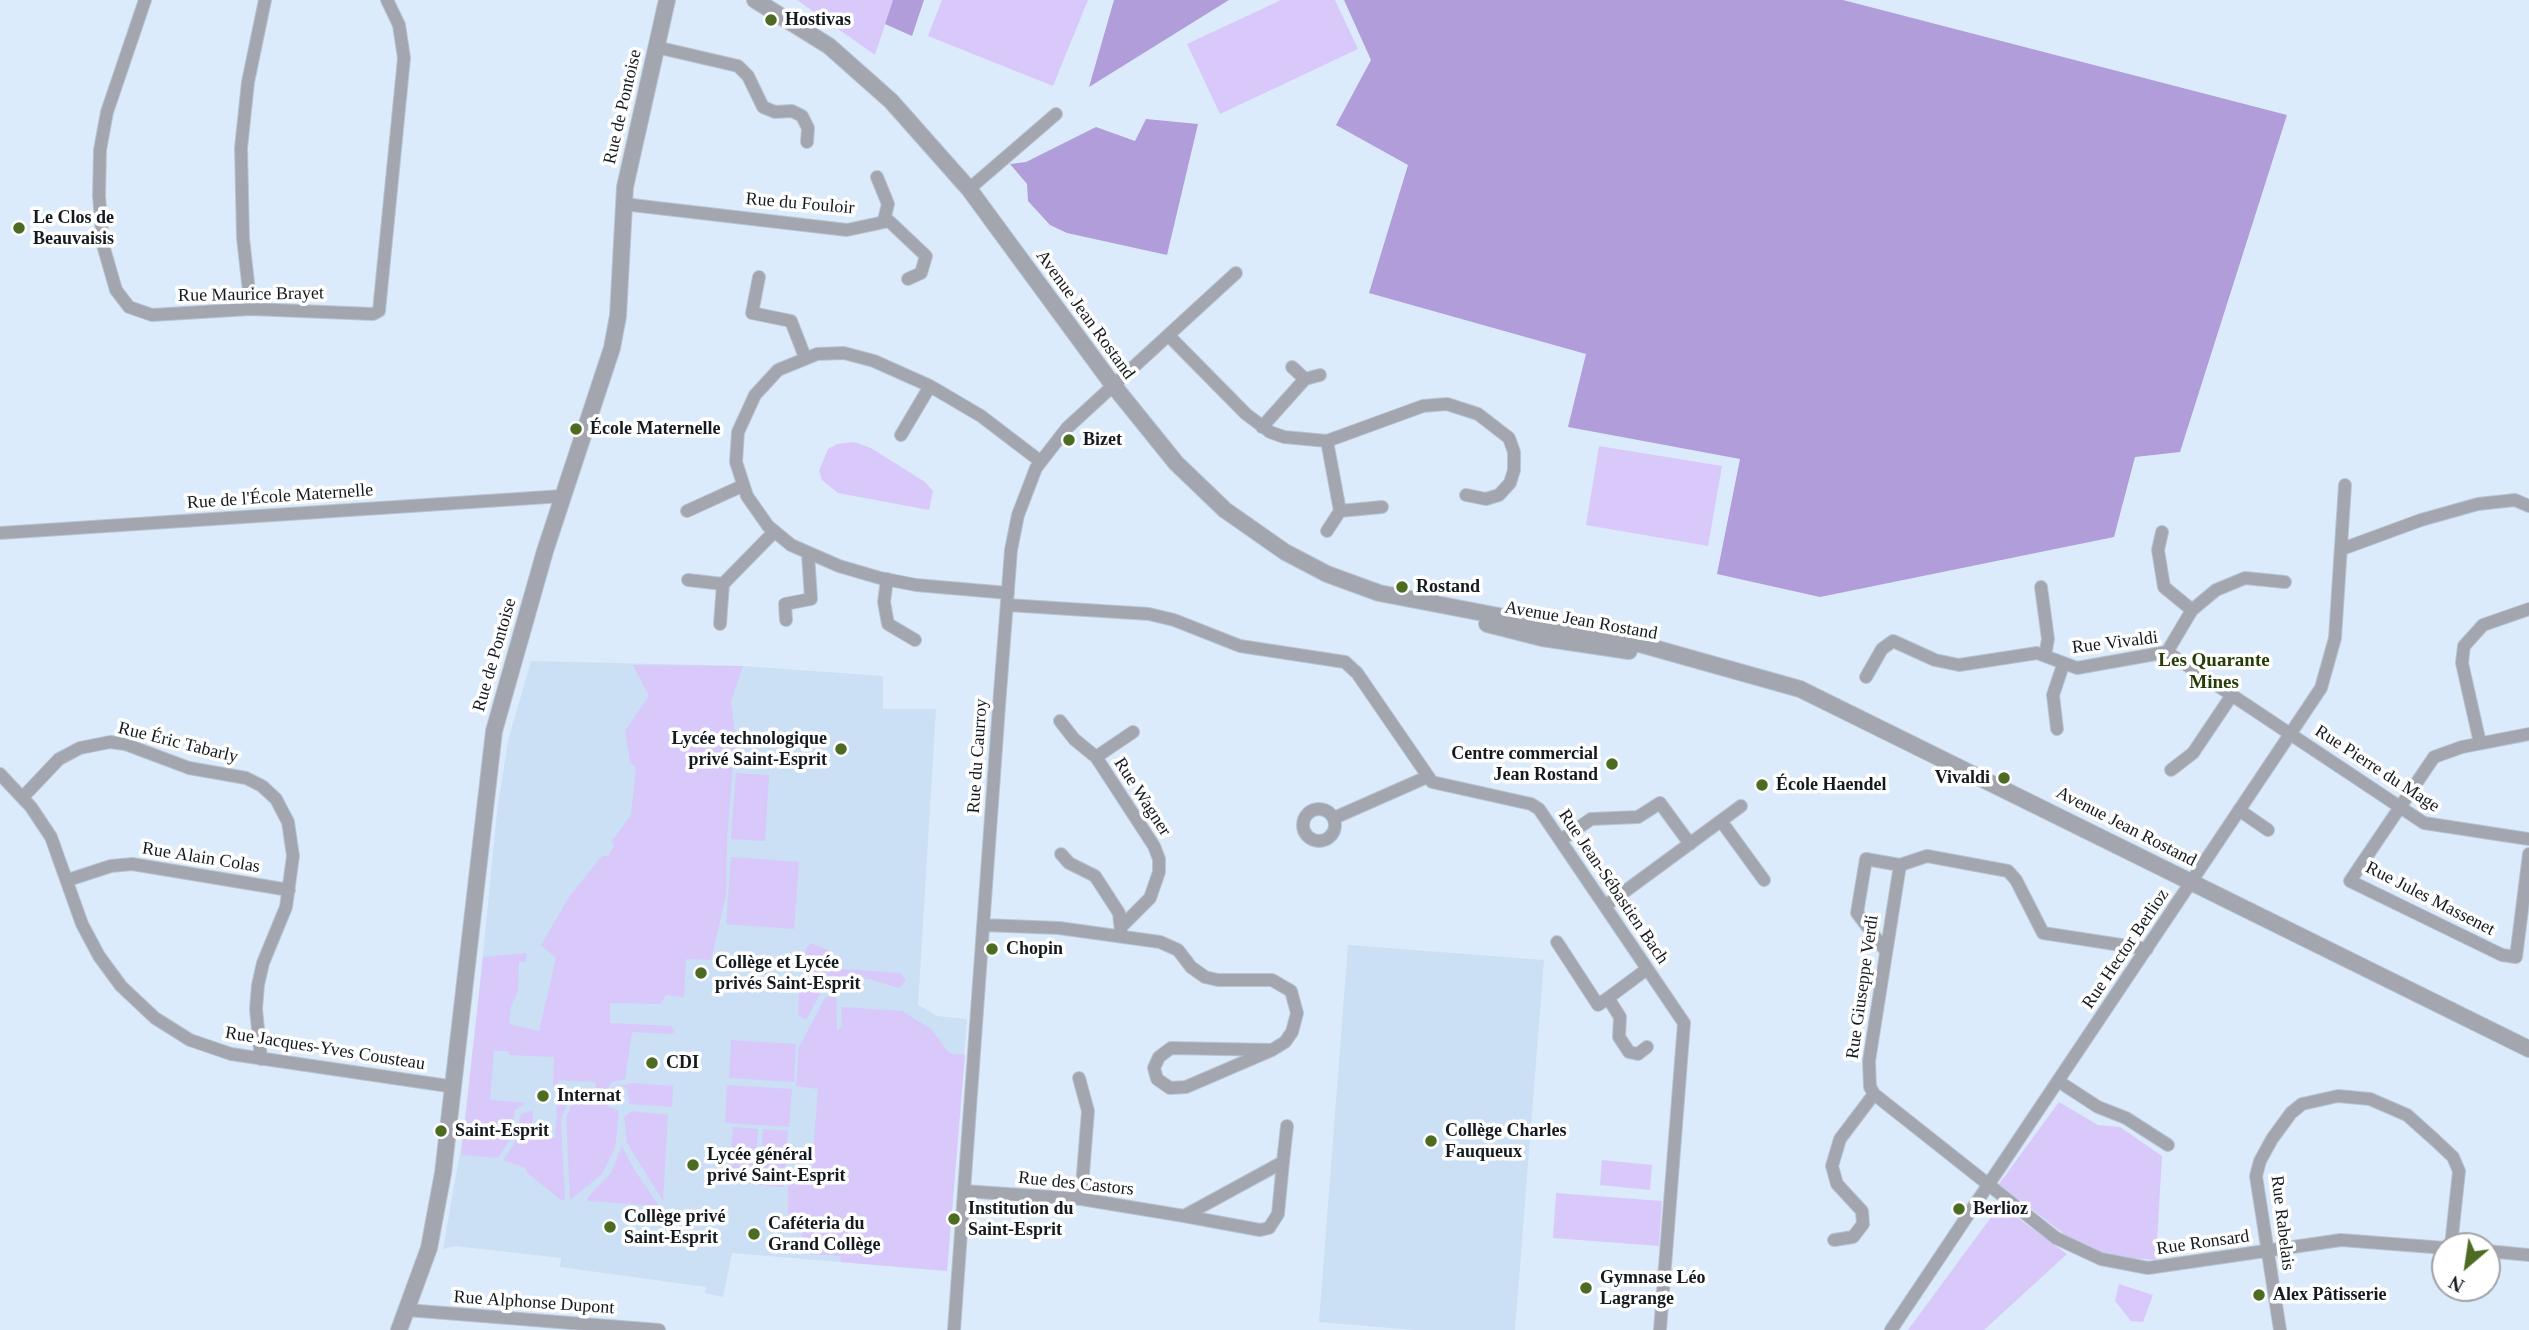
<!DOCTYPE html>
<meta charset="utf-8">
<style>
body{margin:0}
#map{position:relative;width:2529px;height:1330px;overflow:hidden;background:#dcebfb;font-family:"Times New Roman",serif}
canvas{display:block}
.north{position:absolute;left:2431px;top:1232px;width:70px;height:70px;box-sizing:border-box;background:#fff;border:2px solid #a1a3a5;border-radius:50%;rotate:209deg;font-size:19px;font-weight:700;line-height:28px;text-align:center;color:#141a1f}
.north::after{content:'';display:block;margin:auto;width:24px;height:32px;background:#4c6c22;clip-path:polygon(50% 0,100% 100%,50% 72%,0 100%)}
</style>
<div id="map">
<canvas width="2529" height="1330"></canvas>
<div class="north">N</div>
</div>
<script>
const c = document.querySelector('canvas').getContext('2d');
c.lineJoin = 'round';
function fillPath(path, color) {
  c.fillStyle = color;
  c.fill(path, 'evenodd');
}
function poly(rows) {
  const path = new Path2D();
  for (const r of rows) {
    if (r.length === 3) {
      path.moveTo(r[0] + r[2], r[1]);
      path.arc(r[0], r[1], r[2], 0, 2 * Math.PI);
      continue;
    }
    path.moveTo(r[0], r[1]);
    for (let i = 2; i < r.length; i += 2) path.lineTo(r[i], r[i + 1]);
  }
  return path;
}
function trace(path, color, width, dash) {
  c.strokeStyle = color;
  c.lineWidth = width;
  c.lineCap = dash ? 'butt' : 'round';
  c.setLineDash(dash || []);
  c.stroke(path);
}
function write(font, color, halo, rows, align = 'center') {
  c.font = font + ' "Times New Roman",serif';
  c.lineWidth = 7;
  c.setLineDash([]);
  c.textBaseline = 'middle';
  c.strokeStyle = halo;
  c.fillStyle = color;
  for (const [text, x, y, turn = 0] of rows) {
    c.save();
    c.translate(x, y);
    c.rotate((+turn || 0) * Math.PI / 180);
    c.textAlign = isNaN(turn) ? turn : align;
    if (halo) c.strokeText(text, 0, 0);
    c.fillText(text, 0, 0);
    c.restore();
  }
}
const built = poly([
 [531,661,743,666,883,676,883,709,936,709,918,1005,937,1016,967,1019,947,1271,732,1253,723,1297,705,1293,706,1287,560,1267,561,1258,455,1246,443,1249,468,1107,497,812,508,741],
 [1348,945,1544,960,1515,1330,1415,1330,1319,1322]
]);
const green = poly([
 [797,0,893,0,875,55],
 [942,0,1088,0,1053,86,928,36],
 [1281,0,1335,0,1358,49,1220,114,1187,44],
 [854,442,871,448,925,482,933,491,929,510,838,493,822,480,819,471,828,449,837,444],
 [1599,446,1722,466,1708,546,1586,525],
 [633,665,743,666,731,701,735,735,727,840,726,895,711,960,686,959,684,997,666,995,660,1004,610,1003,610,1023,671,1026,675,1032,671,1034,632,1032,625,1079,612,1082,606,1091,596,1091,595,1082,558,1080,558,1088,553,1087,554,1057,509,1055,509,1051,494,1051,490,1100,526,1103,515,1110,510,1139,498,1158,461,1155,483,957,527,953,525,962,519,962,518,991,511,1007,509,1024,539,1031,556,958,541,945,569,897,602,856,608,856,614,846,612,841,631,815,636,768,630,762,625,731,649,696],
 [736,773,769,775,765,841,731,839],
 [731,857,799,862,794,929,726,924],
 [811,943,833,952,831,968,900,973,906,980,899,988,869,979,853,978,828,986,821,992,806,1020,798,1015,799,992,805,992,806,949],
 [836,992,837,1031,842,1026,841,1007,902,1011,931,1029,949,1053,965,1055,947,1271,841,1262,840,1256,810,1254,798,1228,788,1227,788,1177,811,1179,818,1089,796,1086,799,1047,825,998],
 [731,1040,796,1044,794,1082,729,1078],
 [633,1083,673,1086,672,1107,629,1104,627,1089,623,1086,618,1086,614,1098,611,1097,613,1087],
 [727,1085,792,1089,789,1127,725,1123],
 [595,1095,604,1096,608,1106,619,1111,615,1148,602,1174,570,1200,566,1118,572,1104,595,1105],
 [2059,1102,2098,1125,2120,1127,2162,1156,2156,1260,2108,1256,2073,1241,1999,1184],
 [557,1103,567,1104,561,1120,565,1199,561,1200,526,1172,526,1168,503,1160,514,1144,521,1114,533,1110,532,1137,555,1138],
 [632,1111,668,1115,663,1201,627,1143,624,1117],
 [733,1127,758,1129,754,1184,729,1182],
 [763,1129,788,1131,784,1187,759,1185],
 [622,1146,635,1171,659,1206,588,1201,587,1198,611,1173],
 [1602,1160,1652,1165,1650,1190,1600,1185],
 [1556,1193,1662,1201,1659,1246,1553,1238],
 [2000,1205,2067,1254,1984,1330,1908,1330],
 [2119,1284,2153,1295,2143,1322,2131,1321,2115,1301]
]);
const forest = poly([
 [893,0,924,0,912,36,885,24],
 [1114,0,1229,0,1089,87],
 [1344,0,1843,0,2287,115,2180,452,2135,457,2114,537,1820,597,1717,574,1740,459,1568,427,1586,354,1369,293,1408,165,1336,125,1371,60],
 [1146,119,1198,124,1167,255,1067,233,1050,225,1028,201,1027,184,1010,164,1026,162,1096,127,1135,141]
]);
const minor = poly([
 [145,0,107,112,100,150,99,196,103,245,116,290,129,307,152,315,251,309,373,314,379,311,404,58,399,25,387,0],
 [656,47,738,66,748,76,763,107,775,112,792,111,802,116,808,128,807,142],
 [877,177,888,204,884,220],
 [969,189,1056,114],
 [623,204,847,230,889,221,926,256,921,273,908,279],
 [759,277,752,313,791,321,805,357],
 [251,309,243,238,241,148,248,82,265,0],
 [1169,336,1246,414,1270,432,1284,437,1327,441,1423,406,1447,404,1478,414,1509,438,1514,452,1514,470,1510,483,1499,495,1486,499,1466,495],
 [1292,367,1305,379],
 [1262,427,1305,379,1320,375],
 [901,435,930,386],
 [1327,441,1340,511,1382,507],
 [687,511,742,486],
 [1327,531,1340,511],
 [2162,532,2158,550,2164,587,2192,610],
 [0,533,563,496],
 [2342,549,2421,520,2478,504,2515,500,2529,506],
 [887,579,884,602,888,624,915,640],
 [688,580,723,584],
 [2041,587,2048,639,2045,655],
 [1008,593,916,585,880,578,839,566,791,545,768,526,747,496,736,462,738,432,755,395,778,370,817,354,844,353,874,361,930,386,981,416,1040,461],
 [1007,605,1149,614,1174,620,1240,646,1345,662,1357,673,1432,782,1531,804,1539,809,1684,1023,1660,1330],
 [786,620,785,604,811,599,808,554],
 [720,624,723,584,774,532],
 [2167,652,2192,610,2216,590,2245,578,2285,582],
 [1866,677,1882,649,1893,641,1935,660,1959,665,2037,653,2077,668,2167,652,2424,823,2529,839],
 [1060,721,1074,739,1096,757,1154,846,1159,859,1159,872,1150,898,1122,926],
 [2057,729,2053,695,2063,665],
 [2529,734,2462,747,2434,757,2350,881,2502,955,2516,957,2529,854],
 [2480,743,2462,663,2464,646,2483,625,2529,609],
 [1096,757,1133,732],
 [2171,770,2193,753,2232,695],
 [0,774,31,807,51,837,82,924,99,956,121,986,155,1018,190,1040,231,1054,455,1087],
 [23,797,59,759,80,748,110,742,125,744,189,768,246,778,262,786,276,799,288,822,293,856,286,907,263,963,258,985,256,1009,261,1059],
 [1319,825,16],
 [2239,810,2268,830],
 [1334,818,1427,777],
 [1721,821,1764,880],
 [1561,840,1591,819,1638,817,1660,803,1690,844],
 [1061,854,1069,863,1095,876,1119,913,1121,932],
 [1900,865,1869,1061,1870,1087,1874,1094,2056,1238,2101,1259,2148,1268,2341,1240,2445,1248],
 [68,880,111,866,132,864,289,890],
 [1605,906,1741,806],
 [983,925,1059,928,1160,942,1178,950,1191,967,1205,977,1218,980,1272,980,1291,991,1297,1013,1292,1032,1285,1042,1272,1050,1186,1087,1170,1088,1157,1079,1154,1068,1159,1057,1171,1048,1272,1050],
 [1557,942,1598,1005,1608,998,1620,1017,1619,1037,1629,1052,1638,1054,1647,1047],
 [1885,950,1857,913,1866,859,1900,865,1927,856,2008,871,2016,880,2043,933,2147,949],
 [1608,998,1647,969],
 [1079,1078,1088,1111,1081,1199],
 [2058,1081,2098,1107,2126,1118,2168,1145],
 [964,1191,1081,1199,1184,1216,1283,1162,1287,1126],
 [1184,1216,1260,1230,1269,1228,1278,1214,1283,1162],
 [1834,1240,1853,1237,1863,1224,1862,1211,1837,1184,1832,1166,1840,1139,1874,1094],
 [2487,1251,2529,1255],
 [407,1310,659,1330],
 [954,1330,999,706,1011,550,1018,515,1036,468,1067,428,1236,273],
 [1891,1330,2321,688,2335,638,2345,485],
 [2280,1330,2256,1176,2260,1161,2272,1139,2291,1113,2302,1104,2338,1096,2370,1099,2407,1115,2435,1140,2453,1157,2459,1171,2451,1246]
]);
const tertiary = poly([
 [755,0,829,46,891,101,969,189,1113,385,1176,463,1225,510,1285,552,1327,574,1379,593,1629,641,1800,689,2529,1049],
 [1487,624,1542,638,1629,651],
 [399,1330,429,1248,443,1173,494,731,545,551,612,348,618,316,625,187,667,0]
]);
const markers = [
 [771,20,7,"#4c6c22"],
 [19,228,7,"#4c6c22"],
 [576,429,7,"#4c6c22"],
 [1069,440,7,"#4c6c22"],
 [1402,587,7,"#4c6c22"],
 [841,749,7,"#4c6c22"],
 [1612,764,7,"#4c6c22"],
 [2004,778,7,"#4c6c22"],
 [1762,785,7,"#4c6c22"],
 [992,949,7,"#4c6c22"],
 [701,973,7,"#4c6c22"],
 [652,1063,7,"#4c6c22"],
 [543,1096,7,"#4c6c22"],
 [441,1131,7,"#4c6c22"],
 [1431,1141,7,"#4c6c22"],
 [693,1165,7,"#4c6c22"],
 [1959,1209,7,"#4c6c22"],
 [954,1219,7,"#4c6c22"],
 [610,1227,7,"#4c6c22"],
 [754,1234,7,"#4c6c22"],
 [1586,1288,7,"#4c6c22"],
 [2259,1295,7,"#4c6c22"]
];
const poiNames = [
 ["Hostivas",785,20],
 ["Le Clos de",33,218],
 ["Beauvaisis",33,239],
 ["École Maternelle",590,429],
 ["Bizet",1083,440],
 ["Rostand",1416,587],
 ["Lycée technologique",827,739,"right"],
 ["privé Saint-Esprit",827,760,"right"],
 ["Centre commercial",1598,754,"right"],
 ["Jean Rostand",1598,775,"right"],
 ["Vivaldi",1990,778,"right"],
 ["École Haendel",1776,785],
 ["Chopin",1006,949],
 ["Collège et Lycée",715,963],
 ["privés Saint-Esprit",715,984],
 ["CDI",666,1063],
 ["Internat",557,1096],
 ["Saint-Esprit",455,1131],
 ["Collège Charles",1445,1131],
 ["Fauqueux",1445,1152],
 ["Lycée général",707,1155],
 ["privé Saint-Esprit",707,1176],
 ["Institution du",968,1209],
 ["Saint-Esprit",968,1230],
 ["Berlioz",1973,1209],
 ["Collège privé",624,1217],
 ["Saint-Esprit",624,1238],
 ["Caféteria du",768,1224],
 ["Grand Collège",768,1245],
 ["Gymnase Léo",1600,1278],
 ["Lagrange",1600,1299],
 ["Alex Pâtisserie",2273,1295]
];
const streetNames = [
 ["Rue de Pontoise",623,107,-77],
 ["Rue du Fouloir",800,204,5],
 ["Rue Maurice Brayet",251,295,-1],
 ["Avenue Jean Rostand",1085,315,54],
 ["Rue de l'École Maternelle",280,497,-4],
 ["Avenue Jean Rostand",1581,621,10],
 ["Rue Vivaldi",2115,643,-7],
 ["Rue de Pontoise",495,655,-74],
 ["Rue Éric Tabarly",178,743,14],
 ["Rue du Caurroy",978,756,-86],
 ["Rue Pierre du Mage",2377,769,33],
 ["Rue Wagner",1142,797,57],
 ["Avenue Jean Rostand",2126,827,27],
 ["Rue Alain Colas",201,858,9],
 ["Rue Jean-Sébastien Bach",1613,887,56],
 ["Rue Jules Massenet",2430,899,27],
 ["Rue Hector Berlioz",2126,949,-56],
 ["Rue Giuseppe Verdi",1863,987,-82],
 ["Rue Jacques-Yves Cousteau",325,1049,9],
 ["Rue des Castors",1076,1184,6],
 ["Rue Rabelais",2282,1223,83],
 ["Rue Ronsard",2203,1243,-8],
 ["Rue Alphonse Dupont",534,1303,4]
];
const neighbourhoodNames = [
 ["Les Quarante",2214,661],
 ["Mines",2214,683]
];
fillPath(built, '#cbdff5');
fillPath(green, '#d8c9fa');
fillPath(forest, '#b19dd9');
trace(minor, '#b8c5d3', 14);
trace(tertiary, '#b8c5d3', 18);
trace(minor, '#a4a6af', 12);
trace(tertiary, '#a4a6af', 16);
for (const [x, y, r, color] of markers) {
  const dot = new Path2D();
  dot.arc(x, y, r, 0, 2 * Math.PI);
  c.fillStyle = color;
  c.fill(dot);
  trace(dot, '#fff', 2.5);
}
write('bold 18px', '#141a1f', '#fff', poiNames, 'left');
write('18px', '#141a1f', '#fff', streetNames);
write('bold 19px', '#273d08', '#fff', neighbourhoodNames);
</script>
